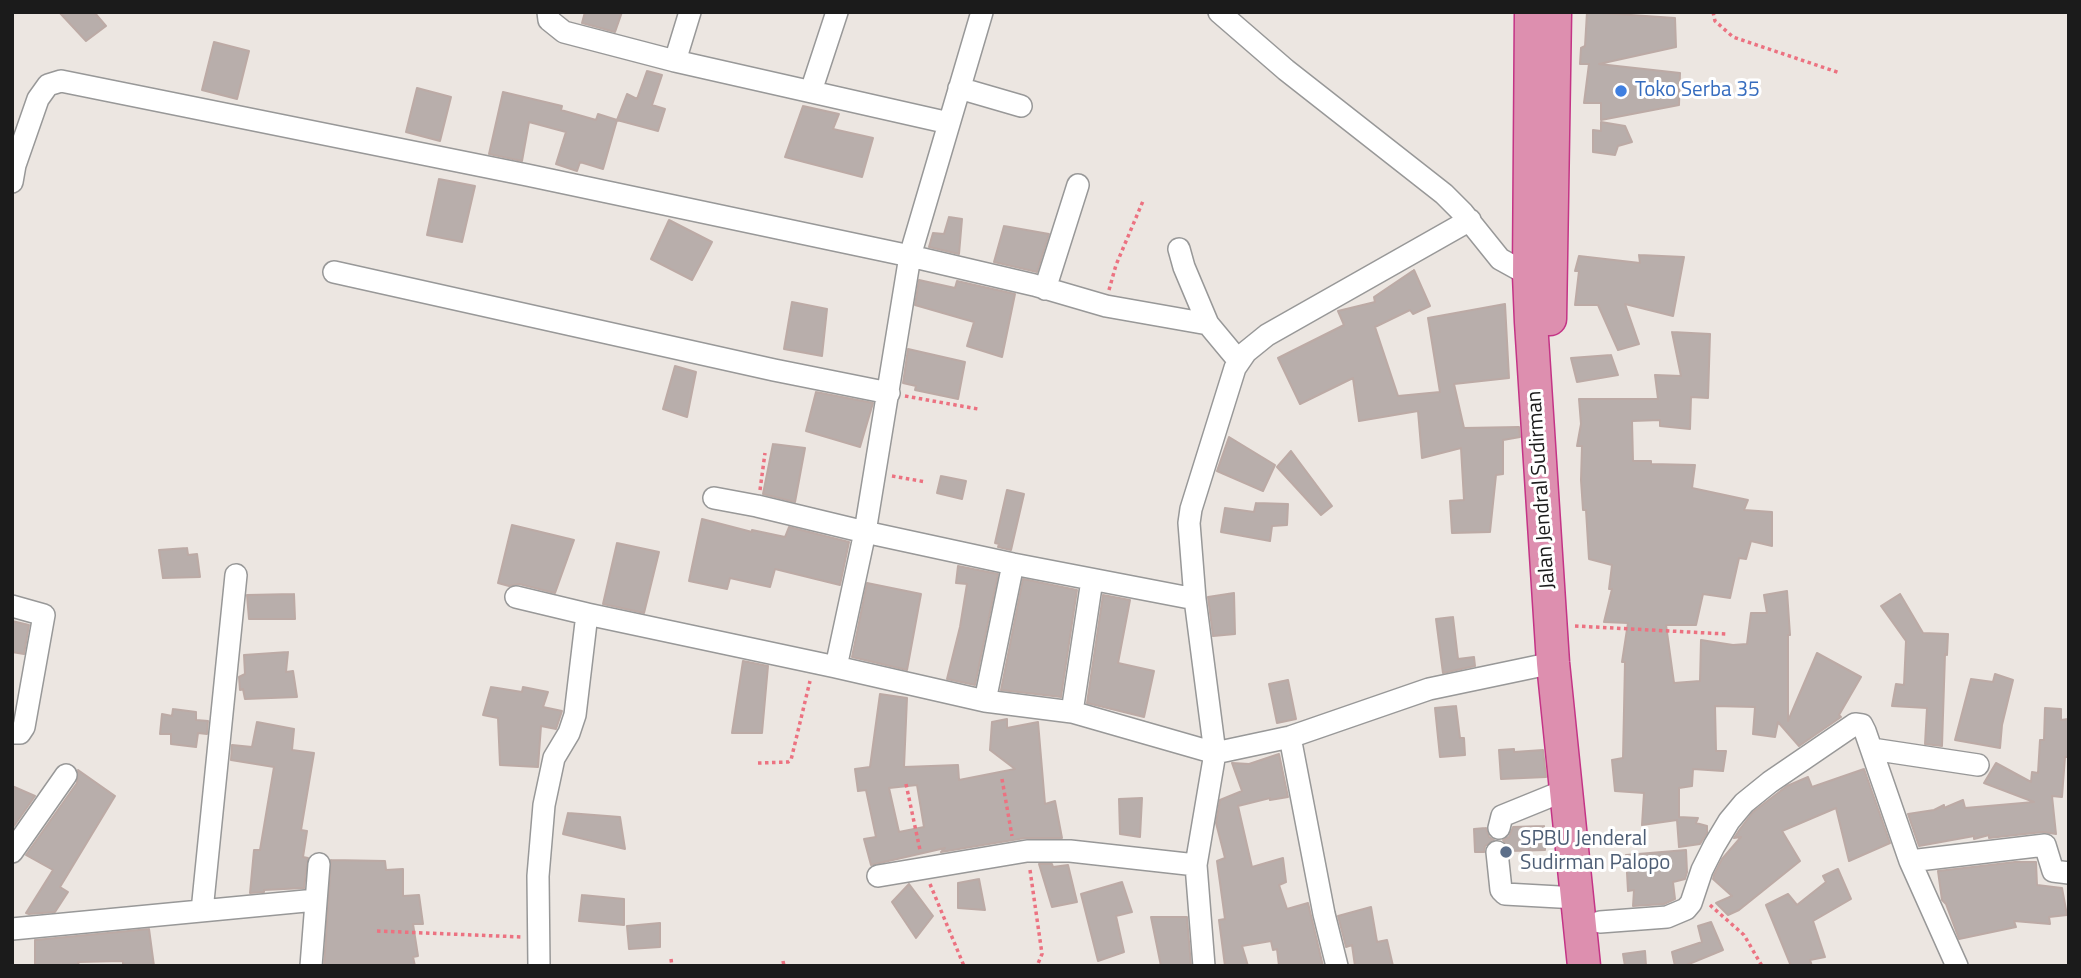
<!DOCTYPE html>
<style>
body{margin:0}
#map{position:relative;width:2081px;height:978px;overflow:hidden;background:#ece6e1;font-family:"Titillium Web",sans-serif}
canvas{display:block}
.frame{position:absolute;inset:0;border:14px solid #1b1b1b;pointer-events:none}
</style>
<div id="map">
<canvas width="2081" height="978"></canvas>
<div class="frame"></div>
</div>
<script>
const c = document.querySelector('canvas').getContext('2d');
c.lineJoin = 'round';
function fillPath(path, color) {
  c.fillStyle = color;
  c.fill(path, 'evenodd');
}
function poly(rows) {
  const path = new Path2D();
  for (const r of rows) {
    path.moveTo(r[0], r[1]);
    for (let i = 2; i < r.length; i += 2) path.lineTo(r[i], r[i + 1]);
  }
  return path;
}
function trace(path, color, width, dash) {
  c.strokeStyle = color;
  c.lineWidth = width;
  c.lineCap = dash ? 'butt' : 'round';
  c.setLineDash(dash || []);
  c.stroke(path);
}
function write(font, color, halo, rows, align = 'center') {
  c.font = font + ' "Titillium Web",sans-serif';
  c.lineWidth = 6;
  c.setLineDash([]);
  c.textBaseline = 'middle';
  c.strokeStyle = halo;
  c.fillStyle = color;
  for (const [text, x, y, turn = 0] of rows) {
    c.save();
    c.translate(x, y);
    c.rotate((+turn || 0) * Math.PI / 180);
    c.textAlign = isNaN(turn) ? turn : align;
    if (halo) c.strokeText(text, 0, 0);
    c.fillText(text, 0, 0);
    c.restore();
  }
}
const building = poly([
 [59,12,94,12,106,26,86,41,59,12],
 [585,12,622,12,615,32,582,23,585,12],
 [1587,12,1675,18,1676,47,1599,64,1680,73,1679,105,1601,120,1601,103,1584,103,1589,64,1580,64,1581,48,1585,46,1587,12],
 [214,42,249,51,237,99,202,90,214,42],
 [647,71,662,75,652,105,665,109,658,131,617,120,627,94,637,99,647,71],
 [417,88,451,97,440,141,406,132,417,88],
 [503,92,562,106,561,110,596,120,598,114,617,120,603,169,580,162,577,171,556,164,566,132,529,122,522,161,489,154,503,92],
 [803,106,839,114,833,129,873,138,862,177,785,157,803,106],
 [1601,122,1625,126,1632,142,1618,146,1615,155,1593,152,1593,130,1601,131,1601,122],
 [439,179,475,186,462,242,427,235,439,179],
 [949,217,962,219,959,254,929,247,933,233,944,234,949,217],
 [669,220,712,242,692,280,651,259,669,220],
 [1004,226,1049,234,1037,272,994,262,1004,226],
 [1639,255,1684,257,1673,316,1625,304,1639,344,1618,350,1598,305,1575,305,1579,271,1575,271,1579,256,1640,263,1639,255],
 [1414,270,1430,306,1413,314,1410,310,1375,327,1398,396,1440,392,1428,318,1505,304,1509,378,1454,384,1464,428,1519,427,1520,437,1503,440,1503,474,1496,475,1490,532,1452,533,1450,501,1464,500,1461,448,1422,458,1418,411,1359,421,1353,378,1300,404,1278,358,1344,325,1338,311,1375,302,1374,297,1414,270],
 [919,280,955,288,957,281,1015,294,1002,357,967,346,974,322,915,305,919,280],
 [792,302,827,309,822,356,784,349,792,302],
 [1672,332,1710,334,1708,398,1691,397,1690,429,1660,426,1660,420,1632,421,1633,461,1651,461,1651,464,1695,465,1692,488,1748,500,1744,510,1772,512,1772,546,1751,541,1746,559,1739,558,1730,598,1703,594,1696,625,1666,625,1674,683,1700,681,1701,640,1733,645,1747,644,1751,613,1767,613,1764,595,1787,591,1790,635,1788,635,1788,721,1817,653,1861,677,1839,715,1841,717,1799,746,1778,722,1775,737,1753,734,1755,707,1715,706,1716,751,1726,751,1723,771,1693,769,1692,786,1679,788,1679,817,1698,818,1696,823,1707,826,1707,833,1700,844,1679,847,1677,820,1642,825,1644,793,1615,791,1612,760,1623,758,1625,662,1622,662,1628,623,1604,622,1612,589,1609,589,1612,565,1589,559,1586,510,1583,510,1581,480,1582,446,1577,446,1581,424,1579,399,1658,399,1655,375,1681,376,1672,332],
 [908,349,965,362,958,399,915,390,916,386,903,383,908,349],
 [1611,355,1618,375,1577,382,1571,358,1611,355],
 [675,366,696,372,687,417,663,409,675,366],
 [816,392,873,403,860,447,806,431,816,392],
 [1229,437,1275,465,1263,491,1217,471,1229,437],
 [773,444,805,448,795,502,763,494,773,444],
 [1291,451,1332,506,1321,515,1277,467,1291,451],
 [941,476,966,481,962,499,937,493,941,476],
 [1007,490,1024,494,1011,550,998,547,999,544,995,543,1007,490],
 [1256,503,1288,504,1287,525,1272,526,1270,541,1221,532,1225,508,1254,512,1256,503],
 [702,519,752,532,752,530,785,537,789,527,849,542,840,585,775,569,770,587,730,578,727,589,689,581,702,519],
 [512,525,574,540,555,593,519,584,509,586,498,583,512,525],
 [617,543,659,552,644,613,603,604,617,543],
 [187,548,188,555,197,554,200,577,163,578,159,550,187,548],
 [958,566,998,574,975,685,947,679,960,627,967,584,956,583,958,566],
 [1023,579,1077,590,1061,697,1001,690,1023,579],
 [867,583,921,594,907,670,852,657,867,583],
 [1234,593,1235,634,1213,636,1208,597,1234,593],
 [294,594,295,619,249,619,247,595,294,594],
 [1900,594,1923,633,1948,634,1947,655,1945,654,1942,746,1925,744,1927,708,1892,706,1896,684,1904,685,1906,641,1881,606,1900,594],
 [1103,595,1130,600,1118,663,1154,671,1144,717,1087,703,1103,595],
 [1453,617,1458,659,1474,657,1475,666,1443,673,1436,619,1453,617],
 [12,621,29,625,24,654,12,652,12,621],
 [288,652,286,672,293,671,297,697,245,699,243,689,240,690,239,677,245,674,244,655,288,652],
 [743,661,768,666,762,733,732,733,743,661],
 [1995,674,2013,680,2002,725,2000,748,1955,740,1971,679,1993,682,1995,674],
 [1288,680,1296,719,1277,723,1269,684,1288,680],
 [491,687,522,692,523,687,548,692,543,707,562,711,556,729,541,726,538,767,500,765,498,718,483,715,491,687],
 [880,694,907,698,904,767,958,765,959,780,1015,769,990,750,992,722,1007,719,1007,728,1038,722,1045,804,1055,801,1062,838,1025,838,941,852,945,848,871,865,864,839,876,837,866,790,858,791,855,769,870,767,880,694],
 [917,785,924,827,899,832,889,788,917,785],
 [1456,706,1460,738,1464,738,1465,755,1440,757,1435,708,1456,706],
 [2045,708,2061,709,2061,720,2068,719,2069,757,2065,757,2062,797,2052,796,2056,834,2043,832,1989,838,1989,835,1974,839,1974,836,1919,846,1908,814,1934,810,1944,805,1944,808,1963,800,1965,808,2034,802,1984,783,1996,763,2031,782,2032,772,2038,773,2040,740,2044,740,2045,708],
 [173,709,196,712,196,720,208,721,207,734,198,733,196,747,171,744,171,734,160,734,162,714,172,716,173,709],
 [257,722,294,729,292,750,314,753,301,830,307,831,303,857,308,858,304,888,264,890,264,892,250,893,254,850,260,850,274,767,231,760,232,745,252,747,257,722],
 [1514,749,1514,752,1543,750,1546,777,1501,779,1499,750,1514,749],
 [1279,754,1288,797,1270,800,1270,798,1238,806,1252,867,1283,858,1286,882,1279,885,1287,909,1308,903,1323,966,1279,966,1277,949,1273,950,1271,941,1242,946,1248,966,1225,966,1219,920,1225,919,1217,861,1225,858,1216,823,1220,800,1242,791,1232,763,1249,764,1279,754],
 [1864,769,1890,843,1849,861,1836,808,1782,831,1800,861,1739,910,1728,915,1716,903,1732,896,1713,879,1714,875,1722,859,1741,837,1734,838,1740,829,1753,812,1787,786,1808,777,1812,787,1864,769],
 [78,770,115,796,60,887,68,892,55,912,29,914,26,913,53,870,26,855,77,783,78,770],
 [12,786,35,796,14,826,12,826,12,786],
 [1142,798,1140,837,1120,834,1119,799,1142,798],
 [568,813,620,817,625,849,563,834,568,813],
 [1544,826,1545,850,1510,851,1503,840,1509,837,1513,827,1544,826],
 [1486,828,1489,837,1494,840,1485,846,1484,852,1475,852,1474,829,1486,828],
 [1686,850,1687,872,1685,879,1673,882,1675,899,1664,904,1633,906,1634,890,1628,891,1626,855,1686,850],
 [331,860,385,861,386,870,403,869,403,896,419,895,423,924,413,924,418,956,413,957,415,966,324,966,331,860],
 [2015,862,2036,862,2037,885,2062,888,2067,915,2049,917,2050,924,2014,921,2016,927,1959,939,1946,904,1942,900,1938,871,2015,862],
 [1039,864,1052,864,1053,867,1068,865,1077,902,1052,907,1039,864],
 [1838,869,1851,899,1813,921,1825,957,1810,960,1812,966,1791,966,1766,905,1788,894,1797,905,1826,882,1823,876,1838,869],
 [979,879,985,910,958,908,958,883,979,879],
 [1122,882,1132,912,1116,916,1124,952,1098,961,1081,894,1122,882],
 [909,884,933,916,916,938,892,902,909,884],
 [582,895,624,899,624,925,579,921,582,895],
 [1371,907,1377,942,1387,940,1393,966,1355,966,1352,945,1346,947,1338,916,1371,907],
 [1151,917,1187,917,1191,966,1161,966,1151,917],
 [1711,922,1723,950,1684,966,1675,966,1672,952,1702,942,1698,926,1711,922],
 [660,923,660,947,629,949,627,926,660,923],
 [149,929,154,966,127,966,123,964,123,961,78,962,79,966,35,966,35,940,149,929],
 [1645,951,1646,966,1625,966,1623,954,1645,951]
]);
const path = poly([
 [1713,12,1715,21,1733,37,1840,73],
 [1109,290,1116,265,1143,201],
 [905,396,978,409],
 [892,476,926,482],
 [760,490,765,453],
 [1575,626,1726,634],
 [758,763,788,762,791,760,810,681],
 [1002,779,1012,836],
 [906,784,920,850],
 [1030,870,1042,954,1037,966],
 [930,884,964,966],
 [1710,905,1744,935,1762,966],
 [377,931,522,937],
 [671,959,672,966],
 [783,961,784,966]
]);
const minor = poly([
 [548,12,549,20,564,32,675,61],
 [690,12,675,61,949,123],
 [982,12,910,256,1034,285,1106,306,1208,324],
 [1219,12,1286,70,1444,194,1463,213,1500,259,1529,275,1539,277],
 [959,88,1021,106],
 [811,91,837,12],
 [12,182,15,165,38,99,48,85,61,81,527,175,910,256,865,532,757,506,714,498],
 [1179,249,1184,267,1208,324,1238,360],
 [334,272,774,370,889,393],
 [1045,289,1078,185],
 [516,597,587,614],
 [12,606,44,615,24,727,20,733,12,733],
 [836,667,985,701,1072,712,1215,753,1290,737,1429,689,1553,663],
 [985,701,1013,564],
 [1072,712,1092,580],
 [1290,737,1324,914,1337,966],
 [1872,749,1978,765],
 [1499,828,1502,816,1566,790],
 [12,852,66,775],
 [1497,852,1501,890,1505,894,1577,898],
 [1910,861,1957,966],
 [878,876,1027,851,1070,851,1196,865],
 [202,911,236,575],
 [1600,922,1667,917,1686,909,1691,903,1702,870,1714,846,1729,821,1744,803,1770,782,1855,724,1862,725,1865,731,1910,861,2045,845,2053,871,2069,873],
 [12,929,316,900],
 [311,966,319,864],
 [539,966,538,876,544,805,554,758,569,733,575,715,587,614,836,667,865,532,1013,564,1195,599],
 [1204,966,1196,865,1215,753,1195,599,1189,523,1191,509,1235,368,1246,352,1267,335,1470,220]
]);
const highway = poly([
 [1531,12,1529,275,1531,322,1553,663,1584,966],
 [1550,319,1555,12]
]);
const markers = [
 [1621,91,7,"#3f7fe0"],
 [1506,852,7,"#5c6f8a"]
];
const shopNames = [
 ["Toko Serba 35",1635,91]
];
const streetNames = [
 ["Jalan Jendral Sudirman",1542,490,-94]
];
const serviceNames = [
 ["SPBU Jenderal",1520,840],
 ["Sudirman Palopo",1520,864]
];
fillPath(building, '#b8aeab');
trace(building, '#bcaaa5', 2);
trace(minor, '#989898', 24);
trace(highway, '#c43486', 35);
trace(path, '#ec7281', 3.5, [3.5, 3.5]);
trace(minor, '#fff', 21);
trace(highway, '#dd8faf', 32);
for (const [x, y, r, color] of markers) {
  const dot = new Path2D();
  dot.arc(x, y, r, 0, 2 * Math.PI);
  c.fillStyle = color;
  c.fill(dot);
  trace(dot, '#fff', 2.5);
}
write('21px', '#366cbe', '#fff', shopNames, 'left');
write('21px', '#1b1b1b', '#fff', streetNames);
write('21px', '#4e5e75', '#fff', serviceNames, 'left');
</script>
